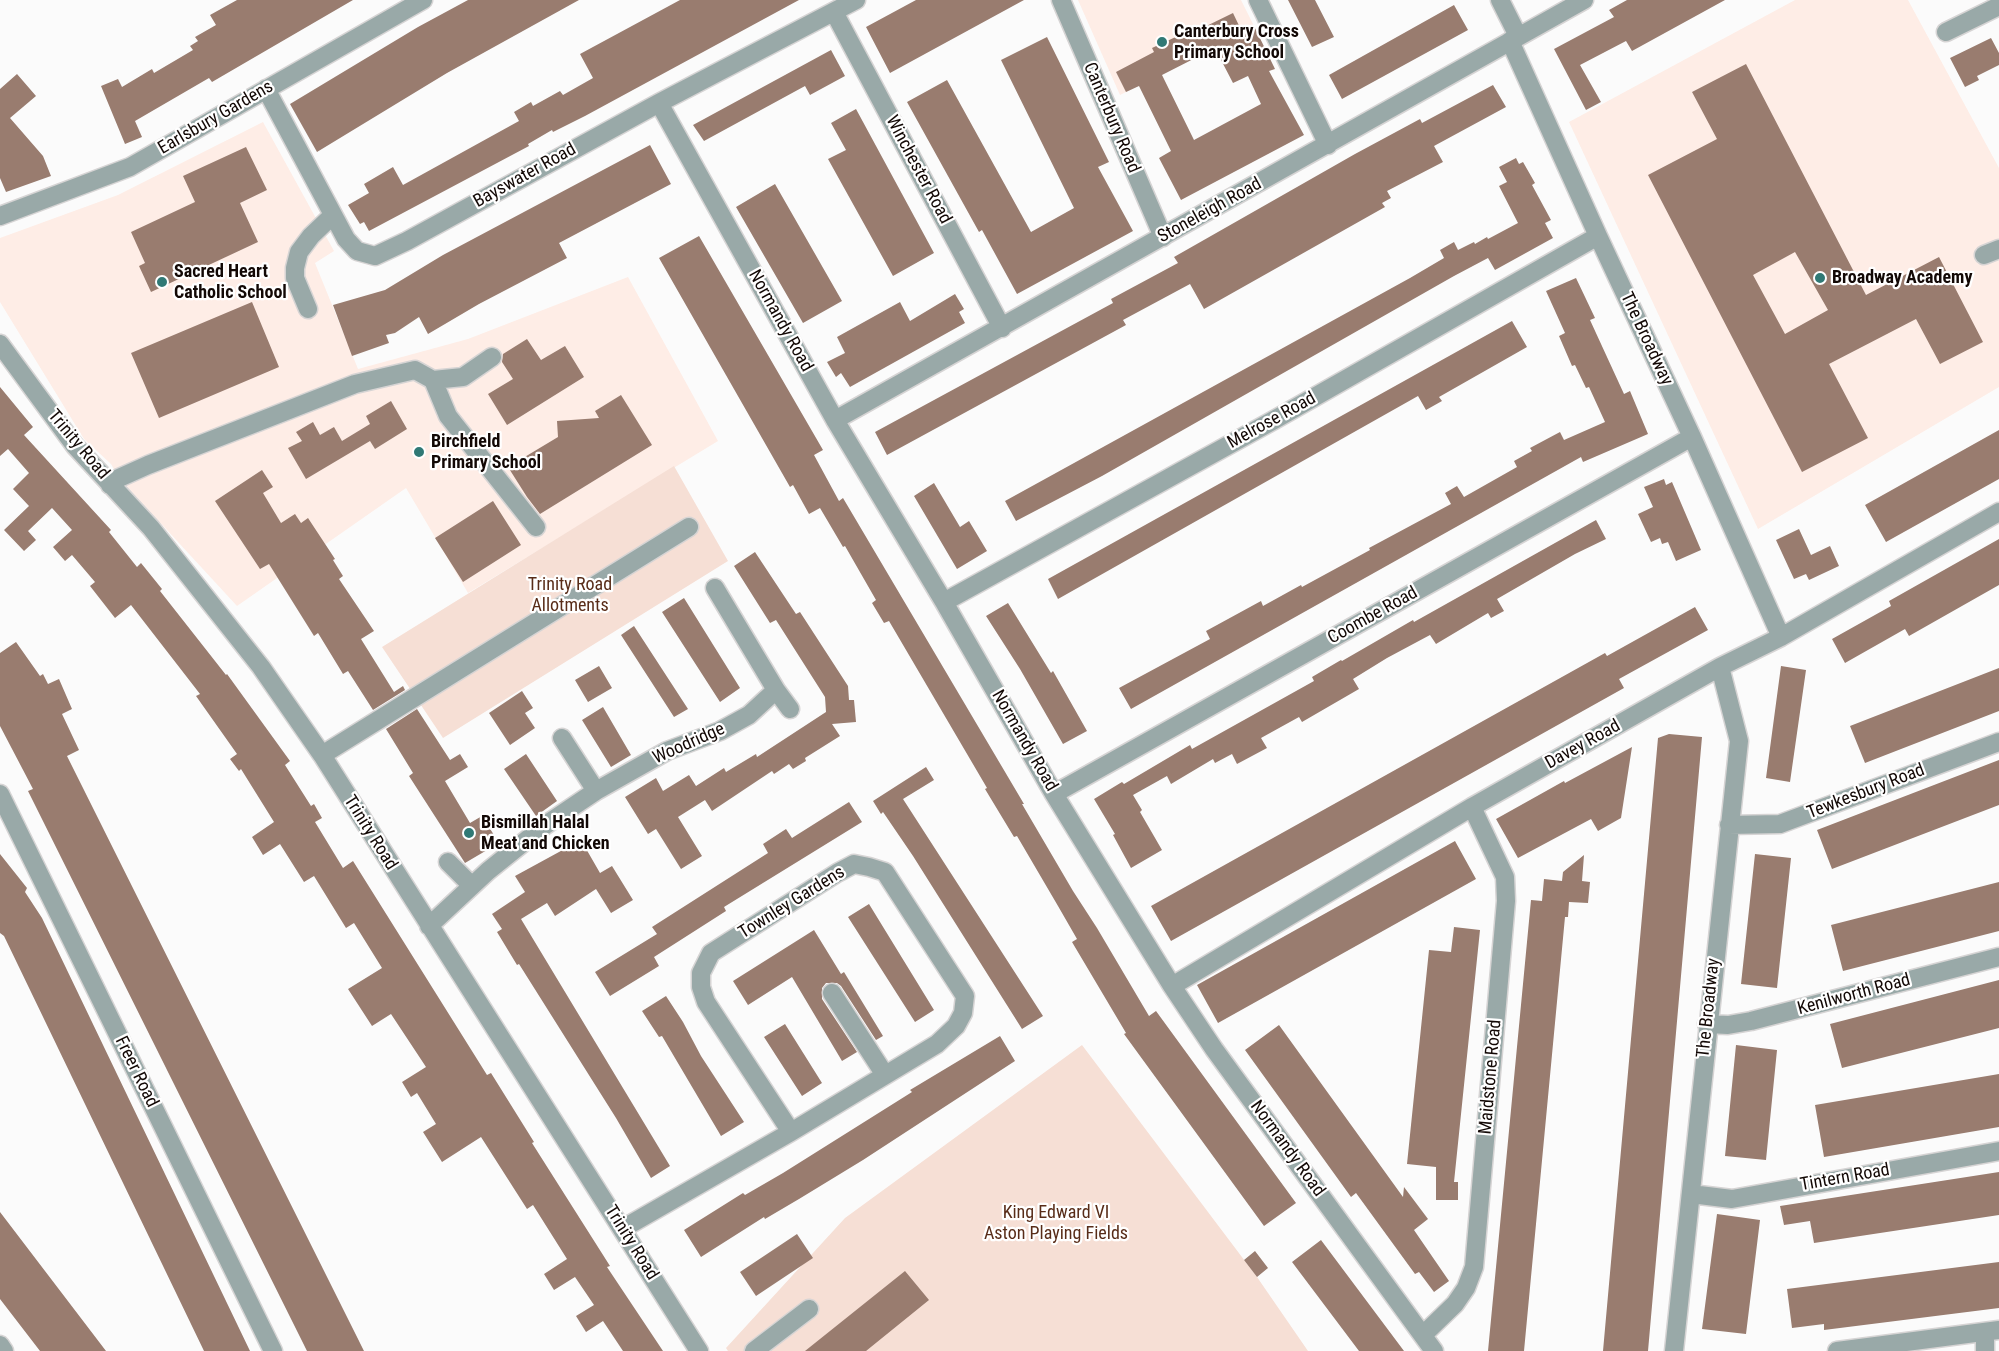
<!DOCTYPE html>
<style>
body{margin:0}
canvas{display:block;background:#fbfbfb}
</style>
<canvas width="1999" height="1351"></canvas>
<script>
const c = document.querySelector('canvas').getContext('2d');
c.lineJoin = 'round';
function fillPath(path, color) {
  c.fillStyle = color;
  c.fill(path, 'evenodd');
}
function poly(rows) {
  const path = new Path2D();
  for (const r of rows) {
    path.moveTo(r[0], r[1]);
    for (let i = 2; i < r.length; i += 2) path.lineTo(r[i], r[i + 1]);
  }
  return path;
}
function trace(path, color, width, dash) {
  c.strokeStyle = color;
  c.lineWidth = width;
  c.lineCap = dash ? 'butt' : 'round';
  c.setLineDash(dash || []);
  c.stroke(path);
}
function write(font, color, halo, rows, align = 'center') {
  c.font = font + ' "Roboto Condensed",sans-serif';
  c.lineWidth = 4.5;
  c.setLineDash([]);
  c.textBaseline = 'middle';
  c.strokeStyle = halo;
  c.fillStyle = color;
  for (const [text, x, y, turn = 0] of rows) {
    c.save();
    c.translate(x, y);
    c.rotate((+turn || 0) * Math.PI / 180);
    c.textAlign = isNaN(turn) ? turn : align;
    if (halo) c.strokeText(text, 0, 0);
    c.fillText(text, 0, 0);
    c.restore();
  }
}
const built = poly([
 [1078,0,1241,0,1255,28,1120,95],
 [1795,0,1908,0,1999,168,1999,387,1758,529,1569,122],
 [263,122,334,251,315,263,358,369,468,339,628,277,718,441,468,593,406,488,237,606,119,478,111,464,84,439,0,302,0,238,118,195]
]);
const green = poly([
 [674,466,728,561,443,738,382,647],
 [1082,1045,1257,1277,1308,1351,728,1351,726,1348,845,1218]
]);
const building = poly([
 [237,0,353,0,212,82,209,78,135,121,142,137,125,144,101,86,118,79,122,87,152,69,154,73,193,50,190,46,198,41,195,37,216,25,210,15],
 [468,0,579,0,447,73,317,152,290,104,418,27],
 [680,0,799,0,585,116,553,132,552,130,528,144,529,146,369,231,364,222,360,224,348,205,369,193,364,184,393,167,403,185,519,121,514,112,531,102,533,106,560,91,563,95,593,78,580,54],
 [916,0,1024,0,890,73,866,27],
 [1288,0,1315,0,1334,37,1312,47],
 [1627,0,1725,0,1632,51,1626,41,1580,65,1601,102,1586,110,1554,49,1614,17,1609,10],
 [1454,5,1468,30,1342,99,1329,75],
 [1233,13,1243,34,1255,28,1275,69,1269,71,1304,135,1181,200,1159,158,1171,151,1139,86,1126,92,1116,72,1154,52,1152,48,1182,34,1184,37],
 [1213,49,1218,59,1220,58,1233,83,1248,76,1261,104,1194,140,1162,75],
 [1047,37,1109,162,1098,167,1133,231,1017,294,982,230,979,232,907,102,947,80,1031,232,1074,208,1001,60],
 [1991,38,1999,53,1999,65,1977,76,1979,80,1965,87,1950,58],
 [831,50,845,76,810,95,805,86,704,141,693,125],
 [1746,64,1866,295,1939,257,1983,342,1940,364,1916,319,1829,364,1868,438,1802,472,1648,175,1717,139,1692,92],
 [1795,252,1828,310,1785,334,1753,275],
 [17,74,36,96,10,118,43,156,51,176,6,192,0,178,0,89],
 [1493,85,1506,107,1434,146,1443,162,1387,191,1391,198,1382,203,1385,207,1204,309,1190,284,1123,320,1126,325,887,455,875,432,1113,303,1111,299,1178,263,1174,257,1355,154,1420,119,1422,123],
 [856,109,934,253,893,276,828,159,846,150,831,123],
 [650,145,671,184,559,243,567,258,479,304,428,334,419,317,395,333,386,335,389,343,352,356,333,305,385,290,443,255],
 [246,147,267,190,240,203,258,242,151,292,139,266,145,263,131,232,195,202,183,176],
 [1516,158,1519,164,1523,162,1535,183,1532,185,1551,220,1545,223,1553,238,1495,270,1488,258,1454,276,1102,476,1016,521,1005,501,1410,278,1444,258,1440,250,1454,242,1458,250,1474,242,1475,244,1487,237,1488,239,1518,223,1499,186,1507,182,1499,167],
 [775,184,842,301,803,323,736,207],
 [699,236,823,450,814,455,839,501,843,498,1024,804,1022,804,1073,891,1097,928,1149,1016,1156,1011,1296,1203,1264,1226,1124,1034,1126,1033,1072,942,1077,939,1058,906,1017,836,1014,837,985,789,987,788,889,621,884,623,872,603,876,600,845,546,843,547,820,508,809,514,793,485,790,487,659,258],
 [1576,278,1595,318,1590,320,1624,394,1630,391,1648,434,1583,462,1581,457,1131,709,1119,688,1210,639,1206,631,1261,601,1263,606,1301,585,1302,587,1370,550,1369,548,1451,504,1445,493,1457,486,1464,497,1517,467,1514,461,1532,451,1530,448,1560,432,1564,440,1605,422,1589,387,1586,388,1575,365,1572,366,1559,336,1565,333,1546,291],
 [955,294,964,309,959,312,965,323,850,387,841,373,836,377,827,362,845,353,837,337,900,302,910,321],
 [252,302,279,367,159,418,131,353],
 [1512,321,1527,347,1439,397,1442,401,1426,410,1418,396,1058,599,1048,579],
 [527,339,541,360,565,346,584,377,507,425,488,394,513,379,502,362,503,354],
 [0,387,33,427,24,435,111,530,109,532,137,567,141,563,162,589,160,591,226,675,227,674,290,761,285,765,311,806,314,804,322,818,315,822,343,868,353,861,487,1075,491,1073,534,1142,532,1143,610,1266,607,1267,663,1351,623,1351,603,1321,586,1332,576,1316,594,1305,575,1277,554,1290,544,1274,567,1259,533,1205,527,1209,481,1137,442,1162,423,1132,436,1124,417,1093,411,1097,402,1082,426,1067,391,1014,372,1026,348,989,382,968,354,923,346,928,314,876,304,882,280,844,263,855,252,837,274,822,241,769,239,771,230,759,237,754,196,696,200,694,131,605,115,618,90,586,95,582,72,555,65,561,53,547,72,530,52,508,28,531,36,540,24,551,4,530,29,506,13,489,29,473,8,449,0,456],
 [621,395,652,445,540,514,527,497,508,467,558,437,557,421,599,418,595,411],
 [391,401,407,429,375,449,370,441,306,479,288,448,302,441,296,432,313,422,320,435,334,427,342,441,370,424,366,416],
 [1999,430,1999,479,1886,542,1865,505],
 [262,470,273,487,263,493,281,523,295,514,301,523,308,518,335,559,333,560,343,576,339,579,374,631,361,639,394,692,403,686,405,690,373,710,348,671,343,674,318,633,314,636,269,564,260,569,215,501],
 [1664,479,1666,485,1672,482,1701,550,1676,561,1668,542,1662,544,1660,538,1651,542,1638,514,1653,507,1644,487],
 [934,483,960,527,969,521,987,551,957,569,914,496],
 [493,501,521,545,463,582,435,538],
 [1596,520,1606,539,1575,554,1497,599,1504,611,1491,618,1488,613,1436,644,1430,635,1387,658,1353,679,1359,689,1302,722,1299,717,1261,738,1267,748,1237,764,1232,754,1215,763,1213,759,1171,784,1167,776,1133,795,1142,810,1140,812,1162,850,1131,868,1113,835,1115,834,1094,799,1122,782,1124,784,1190,745,1192,749,1314,681,1312,677,1341,660,1342,661,1413,620,1414,622],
 [1799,529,1811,555,1830,546,1839,566,1809,580,1806,574,1794,579,1776,540],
 [1999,539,1999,585,1909,636,1905,629,1845,663,1832,639,1891,606,1889,601],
 [755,552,796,614,800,612,848,686,849,700,854,700,856,722,832,724,840,736,805,758,806,761,793,769,789,764,774,774,772,771,712,811,705,800,678,817,702,856,681,869,656,829,648,834,625,797,656,778,663,791,689,775,696,786,724,768,726,772,756,754,757,757,826,712,825,697,776,620,770,623,734,566],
 [684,598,740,688,720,702,662,612],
 [1008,603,1051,673,1053,671,1087,731,1063,744,1020,669,986,616],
 [1695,607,1708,630,1619,679,1624,688,1171,941,1151,906,1605,653,1607,656],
 [634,626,688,709,674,717,621,635],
 [16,642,40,676,43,674,48,684,59,679,72,709,62,714,79,750,67,756,364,1351,307,1351,28,791,33,789,0,726,0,653],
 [599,666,612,688,588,702,575,680],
 [1781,666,1806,670,1790,782,1766,778],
 [1999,668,1999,711,1865,763,1850,726],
 [522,691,533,708,525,713,535,728,510,745,489,713],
 [603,707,631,755,611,767,582,720],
 [417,709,450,760,460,754,468,767,445,781,470,823,482,816,499,843,465,863,409,776,413,773,386,729],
 [1669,734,1702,737,1648,1351,1603,1351,1658,738],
 [1632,747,1621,818,1598,831,1591,819,1518,858,1496,819,1564,781,1565,783],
 [526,754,557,801,536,816,504,769],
 [1999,760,1999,805,1832,869,1817,830],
 [926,767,934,780,903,799,1043,1016,1022,1029,913,856,883,812,881,814,873,801],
 [849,802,862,822,724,907,726,911,654,957,659,966,610,996,595,972,657,934,652,927,768,853,763,844,786,829,792,838],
 [581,840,600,873,612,866,633,900,611,913,596,889,555,916,547,903,521,919,670,1166,651,1178,616,1118,519,964,517,965,497,932,502,929,492,914,525,892,515,876],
 [1455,841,1476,879,1218,1023,1197,985],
 [0,854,27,888,25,892,42,918,250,1351,204,1351,4,936,0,933],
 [1755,854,1791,858,1777,988,1741,984],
 [1584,855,1582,881,1590,882,1588,903,1569,902,1568,917,1565,917,1524,1351,1488,1351,1531,900,1542,901,1544,879,1562,881,1563,872],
 [1999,882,1999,931,1843,971,1831,925],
 [869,904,934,1010,915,1022,848,917],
 [1454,927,1480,930,1454,1182,1458,1182,1458,1200,1436,1200,1436,1167,1407,1164,1429,950,1451,952],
 [814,930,841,974,844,972,883,1036,876,1040,841,986,837,983,826,983,822,988,822,999,857,1052,842,1061,792,977,748,1005,733,981],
 [1999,980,1999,1028,1842,1068,1830,1024],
 [666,996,683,1022,701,1056,744,1122,721,1136,662,1036,659,1037,642,1011],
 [785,1024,822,1083,802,1096,764,1037],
 [1279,1025,1403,1197,1404,1187,1428,1219,1414,1230,1449,1281,1434,1292,1419,1272,1415,1274,1356,1193,1351,1197,1245,1050],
 [1000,1036,1015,1061,863,1160,799,1199,765,1219,764,1217,701,1257,684,1230,743,1193,745,1195,783,1173,912,1092,910,1090],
 [1736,1045,1777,1050,1766,1160,1725,1156],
 [1999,1074,1999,1127,1824,1157,1815,1105],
 [1999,1172,1999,1215,1814,1243,1810,1221,1784,1225,1780,1206],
 [0,1212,106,1351,40,1351,0,1299],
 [1717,1214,1760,1220,1746,1334,1702,1329],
 [797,1234,813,1258,756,1296,740,1272],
 [1321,1240,1404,1351,1359,1351,1292,1262],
 [1255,1251,1268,1268,1257,1277,1244,1260],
 [1999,1262,1999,1308,1824,1330,1824,1324,1792,1328,1787,1289],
 [905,1271,929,1300,866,1351,805,1351]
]);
const minor = poly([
 [1061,0,1163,237],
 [1258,0,1328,145],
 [1500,0,1518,36],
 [834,12,1002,328],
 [1946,32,1999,6],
 [1510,41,1598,236,1692,437,1781,637],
 [266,89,346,239,357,251,375,256,407,241,659,103,856,0],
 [659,103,835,420,944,602,1054,794,1172,986,1214,1049,1434,1351],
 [0,216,130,167,423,0],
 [1984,255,1999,249],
 [308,309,295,278,295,268,299,252,311,236,333,215],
 [0,344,75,446,151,528,261,667,322,755,699,1351],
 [433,380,448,416,536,527],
 [835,420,1584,0],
 [110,485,119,478,148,465,355,384,415,370,433,380,463,377,492,357],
 [944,602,1274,420,1598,236],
 [776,690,790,709],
 [562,738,596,791],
 [322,755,689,527],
 [0,794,273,1351],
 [1054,794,1692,437],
 [1729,825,1780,824,1999,742],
 [448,862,472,886],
 [429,926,488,871,544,826,596,791,667,751,720,731,749,715,776,690,715,588],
 [1172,986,1472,807,1720,667,1781,637,1999,512],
 [832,993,885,1075],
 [1707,1024,1728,1025,1751,1021,1999,957],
 [1691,1194,1732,1199,1999,1151],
 [622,1229,791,1132,937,1044,956,1026,963,1013,965,996,885,872,869,867,854,864,837,873,711,953,701,973,701,987,706,1002,791,1132],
 [1423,1335,1455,1304,1466,1288,1474,1267,1506,901,1505,877,1472,807],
 [0,1345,4,1351],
 [754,1351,809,1309],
 [1674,1351,1739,741,1720,667],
 [1837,1351,1999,1330],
 [1985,1351,1985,1332]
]);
const markers = [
 [1162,42,6,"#307975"],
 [1820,278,6,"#307975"],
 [162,282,6,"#307975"],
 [419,452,6,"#307975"],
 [469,833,6,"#307975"]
];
const poiNames = [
 ["Canterbury Cross",1174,32],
 ["Primary School",1174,53],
 ["Sacred Heart",174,272],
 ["Catholic School",174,293],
 ["Broadway Academy",1832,278],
 ["Birchfield",431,442],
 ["Primary School",431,463],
 ["Bismillah Halal",481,823],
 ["Meat and Chicken",481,844]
];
const streetNames = [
 ["Earlsbury Gardens",216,118,-30],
 ["Canterbury Road",1111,118,67],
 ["Winchester Road",918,170,62],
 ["Bayswater Road",525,176,-29],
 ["Stoneleigh Road",1210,211,-29],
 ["Normandy Road",780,321,61],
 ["The Broadway",1646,339,65],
 ["Melrose Road",1272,421,-29],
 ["Trinity Road",78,445,50],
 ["Coombe Road",1373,616,-29],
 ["Normandy Road",1024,741,60],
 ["Woodridge",689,744,-24],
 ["Davey Road",1583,745,-29],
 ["Tewkesbury Road",1866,792,-21],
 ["Trinity Road",370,833,58],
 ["Townley Gardens",792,903,-32],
 ["Kenilworth Road",1854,995,-15],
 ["The Broadway",1709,1008,-84],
 ["Freer Road",136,1072,64],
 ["Maidstone Road",1491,1077,-85],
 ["Normandy Road",1287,1149,54],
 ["Tintern Road",1845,1178,-10],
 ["Trinity Road",631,1243,58]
];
const parkNames = [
 ["Trinity Road",570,585],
 ["Allotments",570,606],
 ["King Edward VI",1056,1213],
 ["Aston Playing Fields",1056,1234]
];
fillPath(built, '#feede6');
fillPath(green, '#f6dfd5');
fillPath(building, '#997c6f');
trace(minor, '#d6d4d4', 21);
trace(minor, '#99a9a8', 18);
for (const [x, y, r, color] of markers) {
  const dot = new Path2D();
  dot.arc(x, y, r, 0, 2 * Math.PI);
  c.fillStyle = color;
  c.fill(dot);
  trace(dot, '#fff', 2);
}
write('bold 18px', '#120805', '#fff', poiNames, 'left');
write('18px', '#120805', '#fff', streetNames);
write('18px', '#582c18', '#fff', parkNames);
</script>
